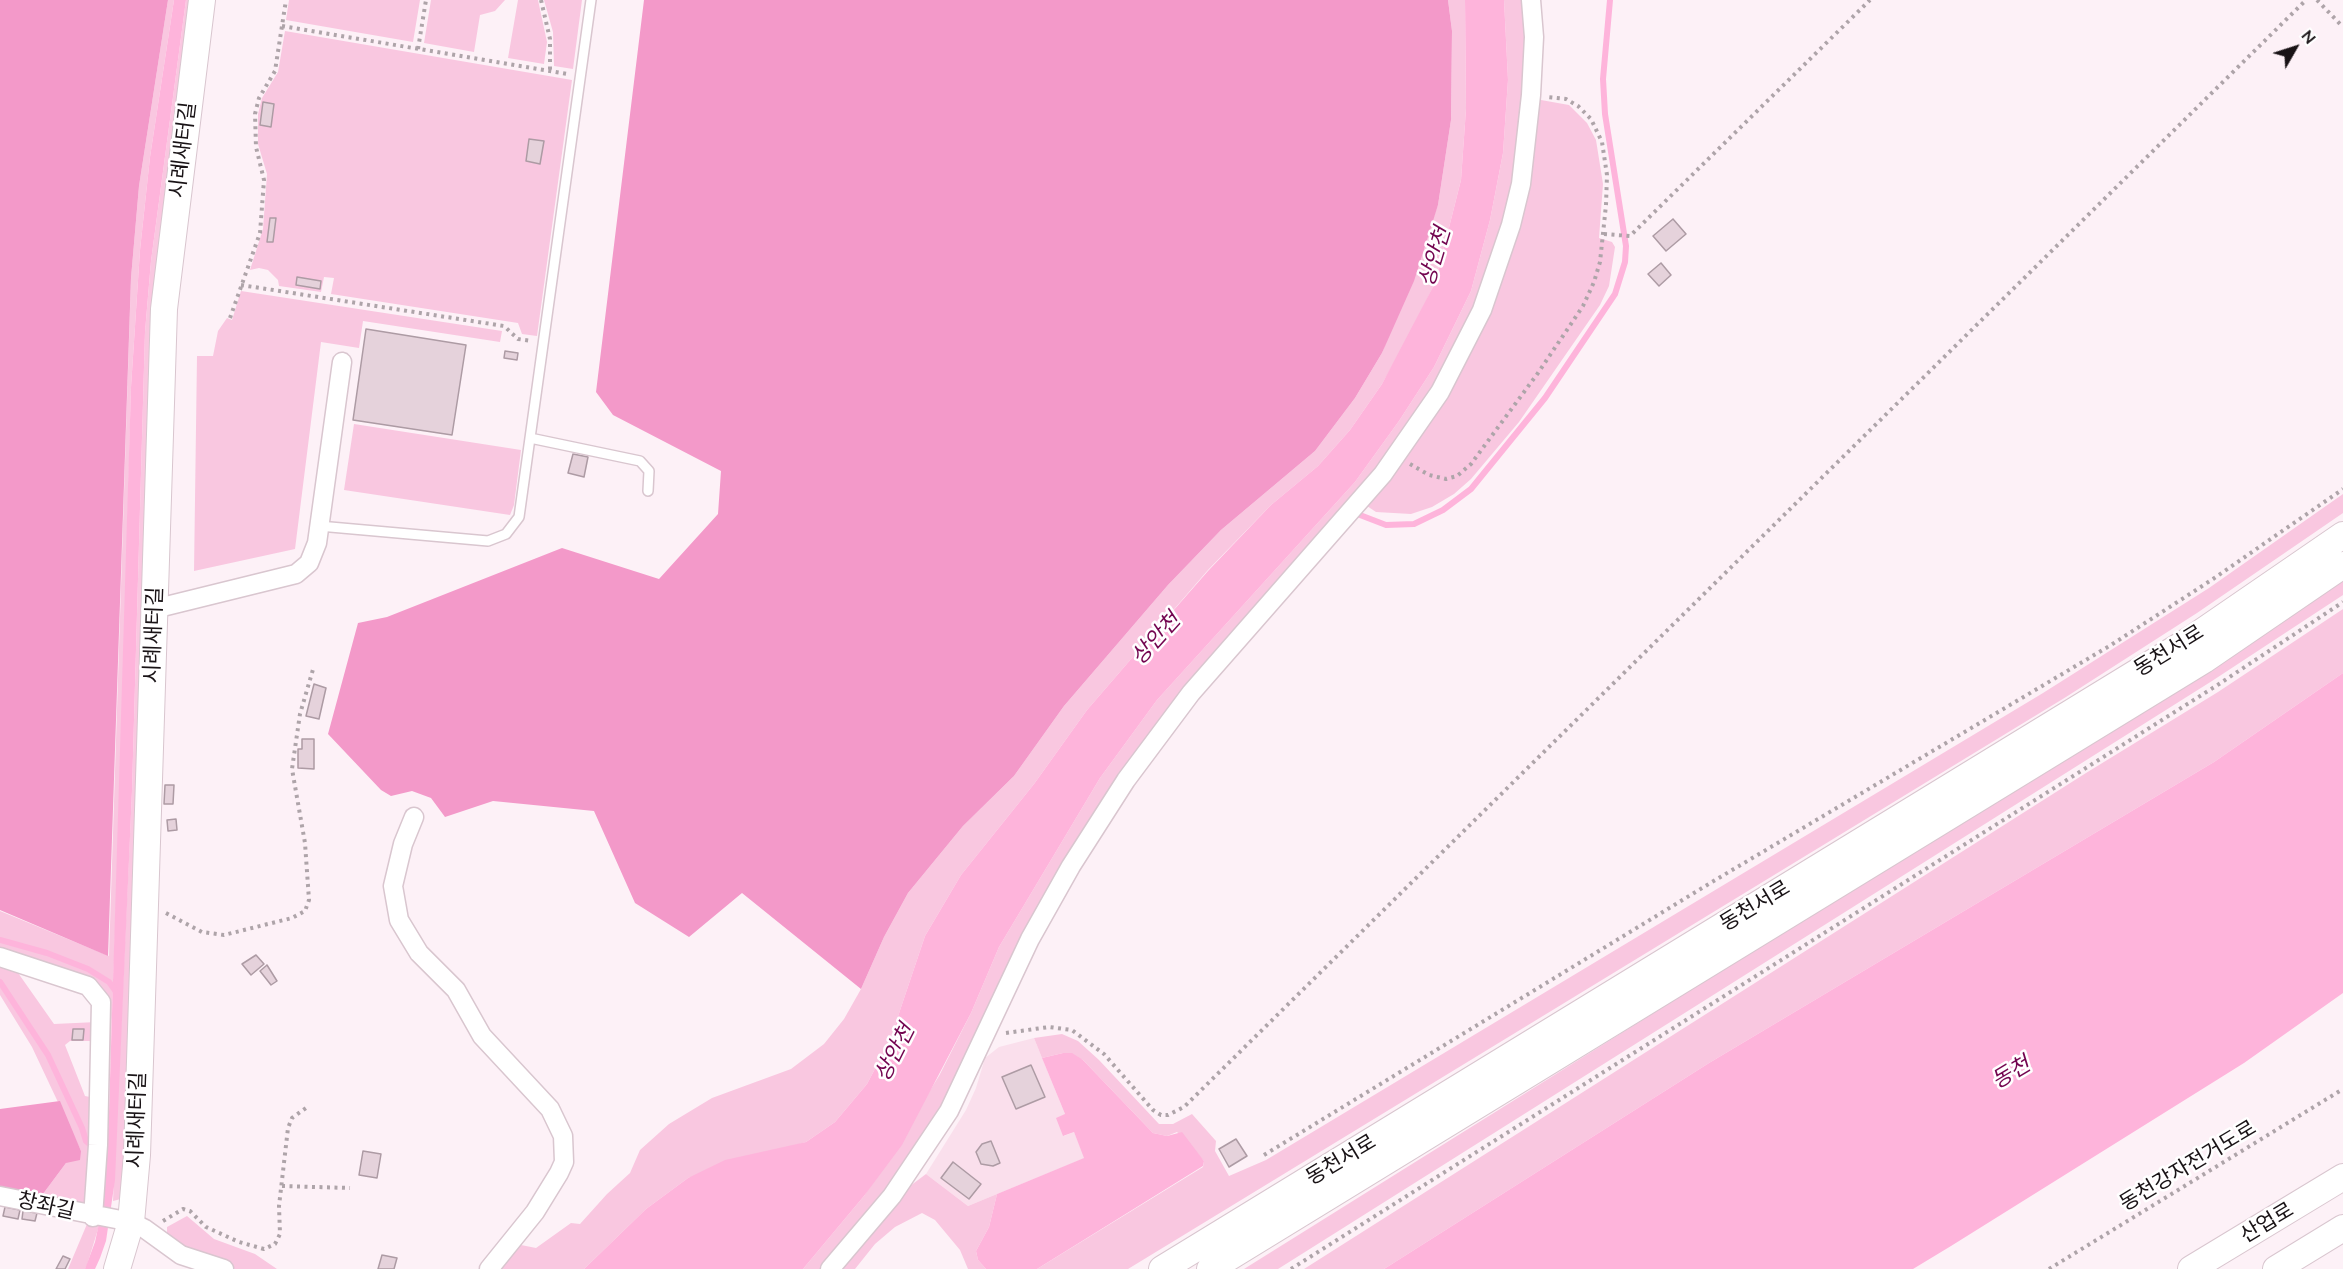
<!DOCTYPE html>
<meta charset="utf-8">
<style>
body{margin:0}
#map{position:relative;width:2343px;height:1269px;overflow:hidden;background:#fdf1f7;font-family:Mulish,sans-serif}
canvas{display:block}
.north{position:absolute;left:2265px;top:18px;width:60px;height:60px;-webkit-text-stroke:4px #fff;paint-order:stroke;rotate:51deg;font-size:16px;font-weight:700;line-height:24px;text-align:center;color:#191316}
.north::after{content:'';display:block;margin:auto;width:21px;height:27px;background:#191316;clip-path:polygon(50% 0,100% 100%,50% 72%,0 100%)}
</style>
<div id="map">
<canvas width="2343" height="1269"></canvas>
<div class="north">N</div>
</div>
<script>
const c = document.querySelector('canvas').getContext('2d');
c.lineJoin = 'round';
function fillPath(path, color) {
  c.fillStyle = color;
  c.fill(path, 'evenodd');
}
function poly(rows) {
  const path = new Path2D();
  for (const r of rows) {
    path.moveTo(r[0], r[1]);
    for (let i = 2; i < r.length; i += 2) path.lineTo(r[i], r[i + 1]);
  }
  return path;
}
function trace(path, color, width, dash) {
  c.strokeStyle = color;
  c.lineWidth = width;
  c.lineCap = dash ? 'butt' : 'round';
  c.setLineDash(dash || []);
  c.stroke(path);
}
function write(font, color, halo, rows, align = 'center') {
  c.font = font + ' Mulish,"Noto Sans KR",sans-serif';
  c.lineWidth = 5;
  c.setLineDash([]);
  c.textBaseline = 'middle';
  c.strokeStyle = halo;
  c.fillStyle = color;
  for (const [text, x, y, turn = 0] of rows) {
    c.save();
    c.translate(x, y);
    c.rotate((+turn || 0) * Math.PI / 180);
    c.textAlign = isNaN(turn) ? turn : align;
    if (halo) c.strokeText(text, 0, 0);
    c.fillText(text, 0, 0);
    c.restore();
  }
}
const built = poly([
 [1034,1038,1065,1114,1064,1136,1074,1132,1085,1158,968,1206,926,1174,966,1110,976,1088,985,1058,999,1047]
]);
const green = poly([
 [168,0,174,0,150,157,140,250,131,387,122,739,107,1154,102,1150,107,994,100,987,0,952,0,911,109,956,131,278,139,186],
 [186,0,192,0,126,1149,121,1199,113,1201,132,791,145,332,151,261],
 [289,0,420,0,413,42,286,20],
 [431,0,505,0,495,11,480,15,474,52,424,43],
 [518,0,538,0,547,42,544,64,508,58],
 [544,0,582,0,573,69,554,66,553,32],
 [1448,0,1465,0,1466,109,1461,180,1435,283,1407,340,1382,384,1350,430,1318,466,1271,505,1208,570,1144,644,1087,710,1034,784,961,875,925,936,890,1040,867,1084,835,1122,806,1142,688,1178,646,1209,584,1269,499,1269,516,1244,536,1248,571,1223,580,1224,607,1194,630,1173,640,1150,669,1124,712,1098,791,1069,824,1044,844,1019,861,989,884,937,908,893,963,826,1014,776,1064,706,1168,585,1221,530,1315,451,1355,398,1382,353,1438,205,1451,120,1452,31],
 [1504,0,1526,0,1527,35,1516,180,1478,305,1405,438,1170,711,939,1113,901,1175,824,1269,803,1269,864,1196,939,1076,971,1013,999,947,1100,778,1157,700,1355,482,1399,421,1434,367,1471,291,1490,220,1503,153,1508,80],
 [285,31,572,80,537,336,522,334,518,323,331,294,334,278,324,277,321,292,279,286,278,280,268,270,259,268,250,270,263,229,267,174,258,144,258,114,262,98,278,72],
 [1541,100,1569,105,1587,123,1596,140,1603,184,1599,238,1612,242,1615,247,1609,286,1600,305,1519,422,1471,479,1454,494,1432,507,1411,514,1376,512,1364,504,1469,350,1536,101],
 [241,291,502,331,500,342,363,321,359,348,321,342,295,549,194,571,197,356,213,356,218,331,227,318,232,320],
 [354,424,521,450,514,505,510,515,344,490],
 [2343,494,2343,513,2197,613,2066,697,1128,1269,1037,1269,1203,1167,1204,1161,1177,1132,1167,1136,1153,1133,1083,1060,1063,1053,1042,1058,1034,1038,1062,1034,1078,1041,1099,1060,1159,1124,1173,1124,1192,1114,1216,1141,1215,1151,1229,1176,1266,1160,2043,693,2209,588],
 [2343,580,2343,595,2212,681,1278,1269,1244,1269,1788,929,2208,671],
 [2343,609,2343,673,2214,762,1709,1063,1384,1269,1304,1269,2086,773,2218,692],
 [0,962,16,970,54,1024,97,1022,97,1041,70,1041,65,1045,85,1096,95,1098,85,1207,40,1198,66,1163,81,1151,32,1047,0,995],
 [926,1174,968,1206,997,1194,989,1227,976,1251,978,1260,986,1269,968,1269,960,1250,935,1220,922,1213,895,1227,875,1244,855,1269,836,1269,906,1189],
 [187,1216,214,1239,255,1254,277,1269,235,1269,181,1251,167,1234,167,1227],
 [87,1224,99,1226,87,1265,85,1269,68,1269]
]);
const forest = poly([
 [0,0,168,0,139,186,131,278,108,956,0,910],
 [644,0,1448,0,1452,31,1451,120,1438,205,1414,281,1382,353,1355,398,1315,451,1221,530,1168,585,1064,706,1014,776,963,826,908,893,884,937,861,989,742,893,689,937,635,903,594,811,493,801,445,817,431,798,412,791,391,796,381,790,328,734,358,623,387,617,562,548,659,579,718,514,721,471,613,415,596,392],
 [60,1101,81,1151,80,1160,66,1163,40,1198,0,1187,0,1109]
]);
const water = poly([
 [174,0,186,0,151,261,145,332,132,791,115,1180,106,1241,100,1258,95,1269,85,1269,95,1242,104,1200,109,1112,131,387,140,250,150,157],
 [1465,0,1504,0,1508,80,1503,153,1490,220,1471,291,1434,367,1399,421,1355,482,1157,700,1100,778,999,947,971,1013,902,1145,864,1196,803,1269,584,1269,646,1209,688,1178,725,1160,806,1142,835,1122,867,1084,890,1040,925,936,961,875,1034,784,1087,710,1144,644,1208,571,1271,505,1318,466,1350,430,1382,384,1435,283,1461,180,1466,109],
 [2343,673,2343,993,2244,1063,1951,1246,1913,1269,1384,1269,1709,1063,2214,762],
 [1063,1053,1072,1053,1083,1060,1153,1133,1167,1136,1182,1132,1204,1161,1203,1166,1037,1269,986,1269,978,1260,976,1251,989,1227,997,1194,1084,1158,1074,1132,1063,1136,1056,1118,1065,1114,1042,1058]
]);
const stream = poly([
 [1360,515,1386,525,1414,524,1443,510,1471,489,1545,398,1615,294,1625,262,1626,246,1605,114,1603,79,1610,0],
 [0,940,47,953,88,969,109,982,117,993],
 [0,982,48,1055,82,1128,86,1141,95,1149]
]);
const building = poly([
 [263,102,274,104,271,127,260,125,263,102],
 [529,139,544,141,540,164,526,161,529,139],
 [270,218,276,218,273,242,267,242,270,218],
 [1673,219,1686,234,1666,251,1653,236,1673,219],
 [1661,263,1671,275,1659,286,1648,274,1661,263],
 [297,277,321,281,320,289,296,285,297,277],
 [366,329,466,345,452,435,353,420,366,329],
 [505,351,518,353,517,360,504,358,505,351],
 [573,454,588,457,584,477,568,473,573,454],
 [314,684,326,688,319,719,306,716,314,684],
 [302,739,314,739,314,769,298,768,298,749,302,749,302,739],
 [165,785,174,785,173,804,164,804,165,785],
 [176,819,177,830,168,831,167,820,176,819],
 [256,955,264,964,251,975,242,964,256,955],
 [267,965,277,981,271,985,260,971,267,965],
 [73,1029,84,1029,83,1040,72,1040,73,1029],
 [1031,1065,1045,1097,1016,1109,1002,1077,1031,1065],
 [1236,1139,1247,1156,1229,1167,1219,1149,1236,1139],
 [991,1141,1000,1163,993,1166,981,1164,976,1152,982,1144,991,1141],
 [363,1151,381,1154,377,1178,359,1175,363,1151],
 [953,1162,981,1184,969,1199,941,1178,953,1162],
 [5,1207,20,1210,18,1219,3,1216,5,1207],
 [23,1211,37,1213,35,1221,22,1219,23,1211],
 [382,1255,397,1258,394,1269,378,1269,382,1255],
 [63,1256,70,1259,65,1269,56,1269,63,1256]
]);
const path = poly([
 [541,0,550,39,550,71],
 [2317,0,2343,27],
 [282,26,568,74],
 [418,49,426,0],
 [1604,234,1630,236,1870,0],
 [241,285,504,326,518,339,532,341],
 [230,318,260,233,264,180,256,147,255,114,259,98,275,71,286,0],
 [1410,464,1429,475,1446,479,1457,476,1471,464,1538,373,1583,306,1594,282,1600,262,1606,205,1607,175,1602,142,1591,119,1578,106,1566,99,1547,97],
 [166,913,202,932,224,935,292,918,305,911,309,900,305,843,292,769,300,714,314,666],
 [1006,1033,1049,1027,1072,1030,1104,1054,1153,1110,1161,1115,1168,1115,1184,1107,2306,0],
 [1264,1155,1712,882,2111,645,2213,579,2343,489],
 [282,1186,350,1188],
 [163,1221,183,1209,190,1211,206,1227,239,1242,264,1249,275,1244,280,1234,279,1206,288,1128,292,1118,306,1108],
 [1291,1269,2216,686,2343,602],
 [2049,1269,2343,1089]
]);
const lane = poly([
 [530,438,640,461,649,471,648,491],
 [319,526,488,541,506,534,519,517,591,0]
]);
const street = poly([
 [154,609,296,574,309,563,317,543,342,362],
 [414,817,403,844,393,886,399,920,419,953,456,990,482,1036,550,1109,563,1136,564,1162,559,1173,535,1212,489,1269],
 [0,957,88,986,101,1002,98,1145,93,1217],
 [0,1196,131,1222,145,1229,181,1255,224,1269],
 [830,1269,892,1196,949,1111,1030,939,1071,866,1126,780,1191,693,1383,474,1440,392,1482,310,1511,225,1521,184,1531,95,1534,37,1531,0]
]);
const secondary = poly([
 [117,1269,131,1222,137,1155,164,309,202,0],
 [1162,1269,2193,638,2343,535],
 [1210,1269,2204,660,2343,565],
 [2191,1269,2343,1177],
 [2276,1269,2343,1228]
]);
const streetNames = [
 ["시례새터길",183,150,-83],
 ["시례새터길",154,635,-88],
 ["동천서로",2169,651,-32],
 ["동천서로",1755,906,-31],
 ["시례새터길",137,1120,-88],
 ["동천서로",1341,1160,-31],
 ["동천강자전거도로",2188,1166,-31],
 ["창좌길",46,1206,13],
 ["산업로",2267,1223,-31]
];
const waterNames = [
 ["상안천",1435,257,-73],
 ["상안천",1156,639,-48],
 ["상안천",895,1053,-63],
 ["동천",2011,1073,-31]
];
fillPath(built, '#fadfec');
fillPath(green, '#f9c7e0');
fillPath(forest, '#f399c9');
fillPath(water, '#feb4db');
trace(stream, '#feb4db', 6);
fillPath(building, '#e5d2db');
trace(building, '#ad9ba4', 1.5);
trace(lane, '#d9c6cf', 12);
trace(street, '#d9c6cf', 21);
trace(secondary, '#d9c6cf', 28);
trace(path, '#aea4a9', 4, [3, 4.5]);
trace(lane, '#fff', 9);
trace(street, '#fff', 18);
trace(secondary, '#fff', 26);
write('21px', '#191316', '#fff', streetNames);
write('italic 22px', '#730550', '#fff', waterNames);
</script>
